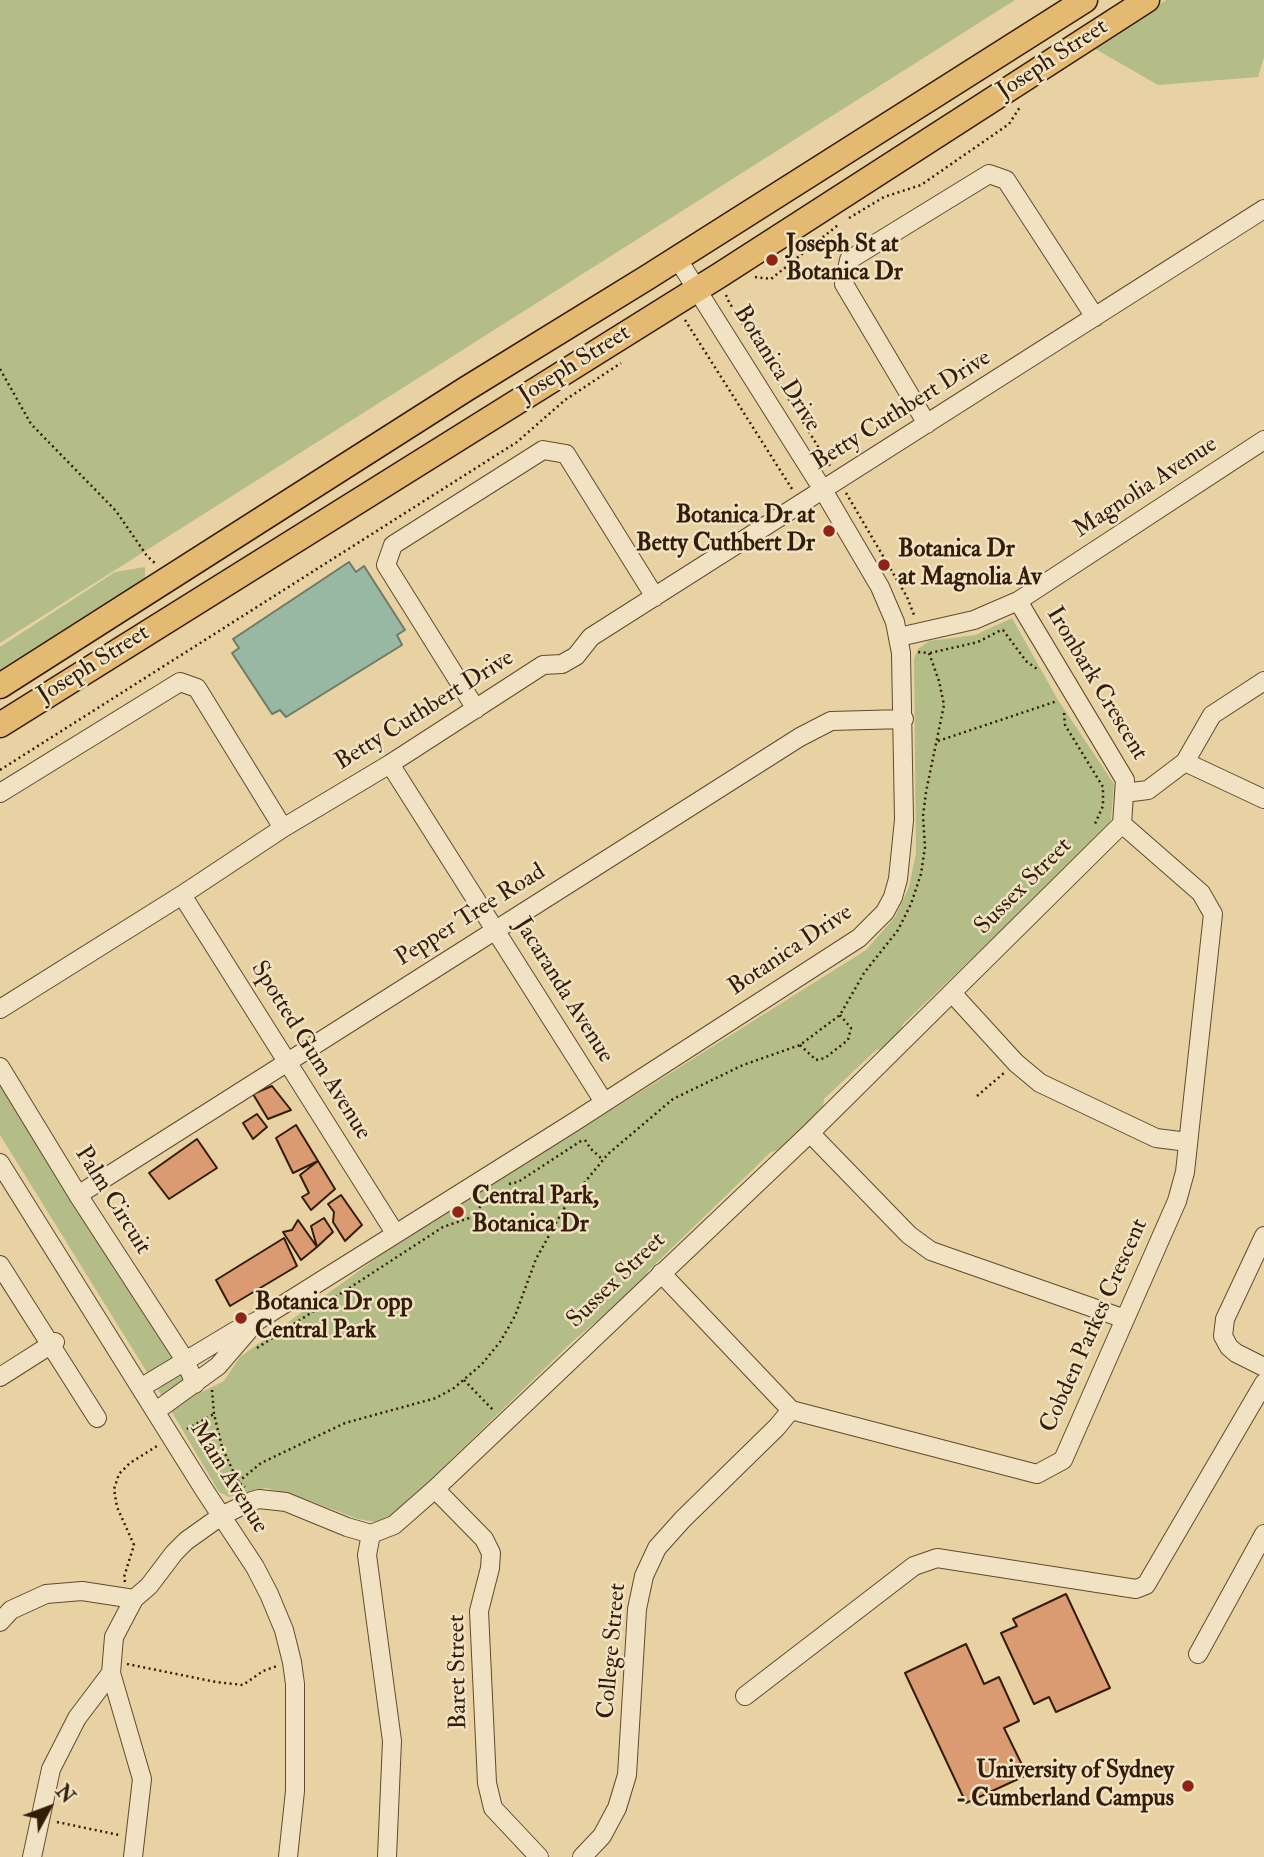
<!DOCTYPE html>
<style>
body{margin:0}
#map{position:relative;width:1264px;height:1857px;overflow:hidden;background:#e8d2a3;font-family:"IM FELL Double Pica",serif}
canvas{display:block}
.north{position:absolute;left:14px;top:1773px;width:70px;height:70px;-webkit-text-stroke:5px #f0e2c3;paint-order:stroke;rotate:49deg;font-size:19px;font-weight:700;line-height:28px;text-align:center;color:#341c07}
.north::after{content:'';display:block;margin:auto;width:24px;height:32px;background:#341c07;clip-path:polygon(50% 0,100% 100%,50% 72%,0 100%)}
</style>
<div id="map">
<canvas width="1264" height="1857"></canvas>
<div class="north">N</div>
</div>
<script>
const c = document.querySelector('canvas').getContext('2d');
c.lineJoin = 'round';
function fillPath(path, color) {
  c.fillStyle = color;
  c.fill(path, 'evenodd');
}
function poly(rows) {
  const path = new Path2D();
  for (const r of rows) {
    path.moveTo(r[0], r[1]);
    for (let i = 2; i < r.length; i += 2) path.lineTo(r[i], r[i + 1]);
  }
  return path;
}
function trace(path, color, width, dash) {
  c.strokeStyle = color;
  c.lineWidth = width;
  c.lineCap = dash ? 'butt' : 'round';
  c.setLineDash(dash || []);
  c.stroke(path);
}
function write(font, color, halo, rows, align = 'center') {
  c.font = font + ' "IM FELL Double Pica",serif';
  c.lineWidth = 5;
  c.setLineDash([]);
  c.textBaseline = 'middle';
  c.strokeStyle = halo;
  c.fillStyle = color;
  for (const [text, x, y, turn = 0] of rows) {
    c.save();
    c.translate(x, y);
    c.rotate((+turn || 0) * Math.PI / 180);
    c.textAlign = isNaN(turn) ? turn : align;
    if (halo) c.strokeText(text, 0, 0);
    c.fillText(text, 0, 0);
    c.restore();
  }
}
const green = poly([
 [0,0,1015,0,0,643],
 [1166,0,1264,0,1264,57,1258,77,1158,85,1092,47],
 [145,567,145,580,0,674,0,647,115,572],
 [1012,618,1058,700,1114,784,1111,820,1097,839,903,1024,899,1035,884,1049,876,1050,824,1099,823,1108,779,1150,771,1152,648,1271,645,1281,573,1341,394,1515,376,1522,358,1519,313,1502,266,1488,229,1497,219,1492,176,1419,0,1135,0,1083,198,1394,224,1381,240,1357,381,1255,866,950,895,917,909,887,916,853,914,659,918,649,929,641,975,635]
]);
const water = poly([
 [349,562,356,572,364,566,405,630,397,635,402,645,286,717,280,710,272,714,232,653,239,648,233,639,349,562]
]);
const building = poly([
 [272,1086,291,1110,268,1119,253,1094,272,1086],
 [257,1114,267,1127,253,1139,243,1123,257,1114],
 [296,1125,318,1161,293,1173,276,1138,296,1125],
 [197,1139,217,1168,169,1199,149,1173,197,1139],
 [318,1161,335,1189,311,1210,302,1197,309,1193,300,1175,318,1161],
 [341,1195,362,1225,345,1241,333,1222,334,1212,328,1204,341,1195],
 [324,1218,333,1232,317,1247,311,1226,324,1218],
 [298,1220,317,1247,301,1260,283,1232,292,1230,298,1220],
 [284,1238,297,1266,230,1306,216,1280,284,1238],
 [1066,1594,1110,1688,1056,1712,1049,1697,1034,1704,1001,1633,1017,1626,1013,1619,1066,1594],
 [966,1644,984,1684,999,1677,1019,1721,1004,1728,1027,1775,966,1803,905,1673,966,1644]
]);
const path = poly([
 [849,218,884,197,921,185,1009,124,1020,107],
 [755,277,771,279,838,225],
 [726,295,729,302,830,466],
 [685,320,792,489],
 [0,369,31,424,116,511,147,556,156,564],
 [846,493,907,597,914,615],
 [1003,630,1026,661,1037,669],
 [930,653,978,642,1003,629],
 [1064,713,1065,725,1103,787,1103,806,1094,826],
 [938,741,1057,701],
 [0,770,517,442,565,400,621,363],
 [800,1045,816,1060,825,1058,848,1040,851,1028,840,1015],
 [977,1096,1004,1073],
 [585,1140,591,1149,602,1159],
 [509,1184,518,1182,584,1139],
 [257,1348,443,1227,469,1218,478,1210,484,1200],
 [464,1380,493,1410],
 [212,1390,214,1414,222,1447,238,1482,245,1487],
 [187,1429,214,1414],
 [238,1482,261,1463,345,1423,436,1398,454,1388,482,1364,500,1342,515,1316,536,1259,566,1205,608,1154,673,1099,743,1065,800,1045,840,1015,864,973,898,930,911,904,921,874,925,847,923,816,926,792,944,705,939,681,929,653,918,652],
 [253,1532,258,1521,258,1515],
 [125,1582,124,1577,134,1545,117,1507,114,1489,119,1474,130,1463,157,1446],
 [127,1664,216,1682,243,1685,263,1671,277,1666],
 [57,1822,119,1835]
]);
const minor = poly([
 [927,424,844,284,849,260,989,174,1006,180,1095,317],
 [1018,601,1125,780,1122,824],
 [899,637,974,620,1018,601,1264,440],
 [476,709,386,565,393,545,543,450,566,454,655,597],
 [1185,762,1264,799],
 [390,764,604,1102],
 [0,793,180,682,197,688,283,828],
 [1124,793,1148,790,1185,762,1212,715,1264,681],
 [182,895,395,1233],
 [952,993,1016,1063,1040,1083,1156,1138,1188,1142],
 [0,1009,182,895,283,828,390,764,543,665,562,664,576,656,591,637,1264,209],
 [0,1067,78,1195,185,1360,195,1384],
 [810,1133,909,1235,931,1251,1125,1319],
 [0,1163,203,1488,255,1567,269,1594,284,1630,292,1662,295,1684,295,1791,288,1857],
 [78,1195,800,737,831,721,904,719],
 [1264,1236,1225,1319,1223,1336,1229,1347,1236,1353,1264,1367],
 [0,1265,97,1418],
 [661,1273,791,1410,1037,1474,1063,1460,1177,1201,1185,1172,1213,914,1201,893,1122,824],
 [0,1377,55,1342],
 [142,1387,235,1331,257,1321,574,1122,859,938,885,912,893,897,898,879,904,820,901,653,895,622,880,587,823,490,677,258],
 [156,1411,218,1366,255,1323],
 [435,1489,484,1539,491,1553,490,1568,479,1611,487,1783,493,1808,539,1857],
 [371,1534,394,1525,435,1489,810,1133,1122,824],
 [371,1534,367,1555,392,1741,387,1857],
 [0,1622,11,1610,46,1594,82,1591,134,1599],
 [1198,1654,1264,1534],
 [745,1696,914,1566,937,1558,1136,1589,1146,1585,1264,1383],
 [32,1857,51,1769,77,1718,111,1673],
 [133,1857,142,1779,111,1673,114,1637,134,1599,149,1586,174,1553,186,1541,221,1516,252,1501,259,1499,286,1502,347,1527,371,1534],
 [582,1857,602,1836,617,1808,627,1775,637,1609,644,1576,657,1548,683,1519,777,1427,791,1410]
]);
const highway = poly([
 [0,686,466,389,648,277,1085,0],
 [0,725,720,275,1147,0]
]);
const markers = [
 [772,260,7,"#8f2418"],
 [829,531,7,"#8f2418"],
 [884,565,7,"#8f2418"],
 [458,1212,7,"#8f2418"],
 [241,1318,7,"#8f2418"],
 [1188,1786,7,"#8f2418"]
];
const streetNames = [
 ["Joseph Street",1053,60,-33],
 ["Joseph Street",575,365,-32],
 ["Botanica Drive",776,369,58],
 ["Betty Cuthbert Drive",902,411,-32],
 ["Magnolia Avenue",1146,488,-33],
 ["Joseph Street",94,665,-32],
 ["Ironbark Crescent",1096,684,59],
 ["Betty Cuthbert Drive",425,711,-32],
 ["Sussex Street",1024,887,-45],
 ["Pepper Tree Road",471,916,-32],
 ["Botanica Drive",791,951,-34],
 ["Jacaranda Avenue",563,991,58],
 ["Spotted Gum Avenue",310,1051,58],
 ["Palm Circuit",112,1201,58],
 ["Sussex Street",617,1281,-44],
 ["Cobden Parkes Crescent",1095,1326,-66],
 ["Main Avenue",228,1478,58],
 ["College Street",613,1651,-85],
 ["Baret Street",459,1672,-91]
];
const poiNames = [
 ["Joseph St at",786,246],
 ["Botanica Dr",786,274],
 ["Botanica Dr at",815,517,"right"],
 ["Betty Cuthbert Dr",815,545,"right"],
 ["Botanica Dr",898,551],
 ["at Magnolia Av",898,579],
 ["Central Park,",472,1198],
 ["Botanica Dr",472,1226],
 ["Botanica Dr opp",255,1304],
 ["Central Park",255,1332],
 ["University of Sydney",1174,1772,"right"],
 ["- Cumberland Campus",1174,1800,"right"]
];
fillPath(green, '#b4bd87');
fillPath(water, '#98b8a3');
trace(water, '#707a65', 2);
fillPath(building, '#db9b72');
trace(building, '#341c07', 2);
trace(minor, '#614a2e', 20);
trace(highway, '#341c07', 27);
trace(path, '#341c07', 2.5, [2, 3.5]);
trace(minor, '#f0e2c3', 18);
trace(highway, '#e4b972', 24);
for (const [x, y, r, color] of markers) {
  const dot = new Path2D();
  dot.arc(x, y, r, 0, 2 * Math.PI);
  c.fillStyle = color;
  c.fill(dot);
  trace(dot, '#f0e2c3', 2.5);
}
write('24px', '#341c07', '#f0e2c3', streetNames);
write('bold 24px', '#341c07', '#f0e2c3', poiNames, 'left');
</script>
